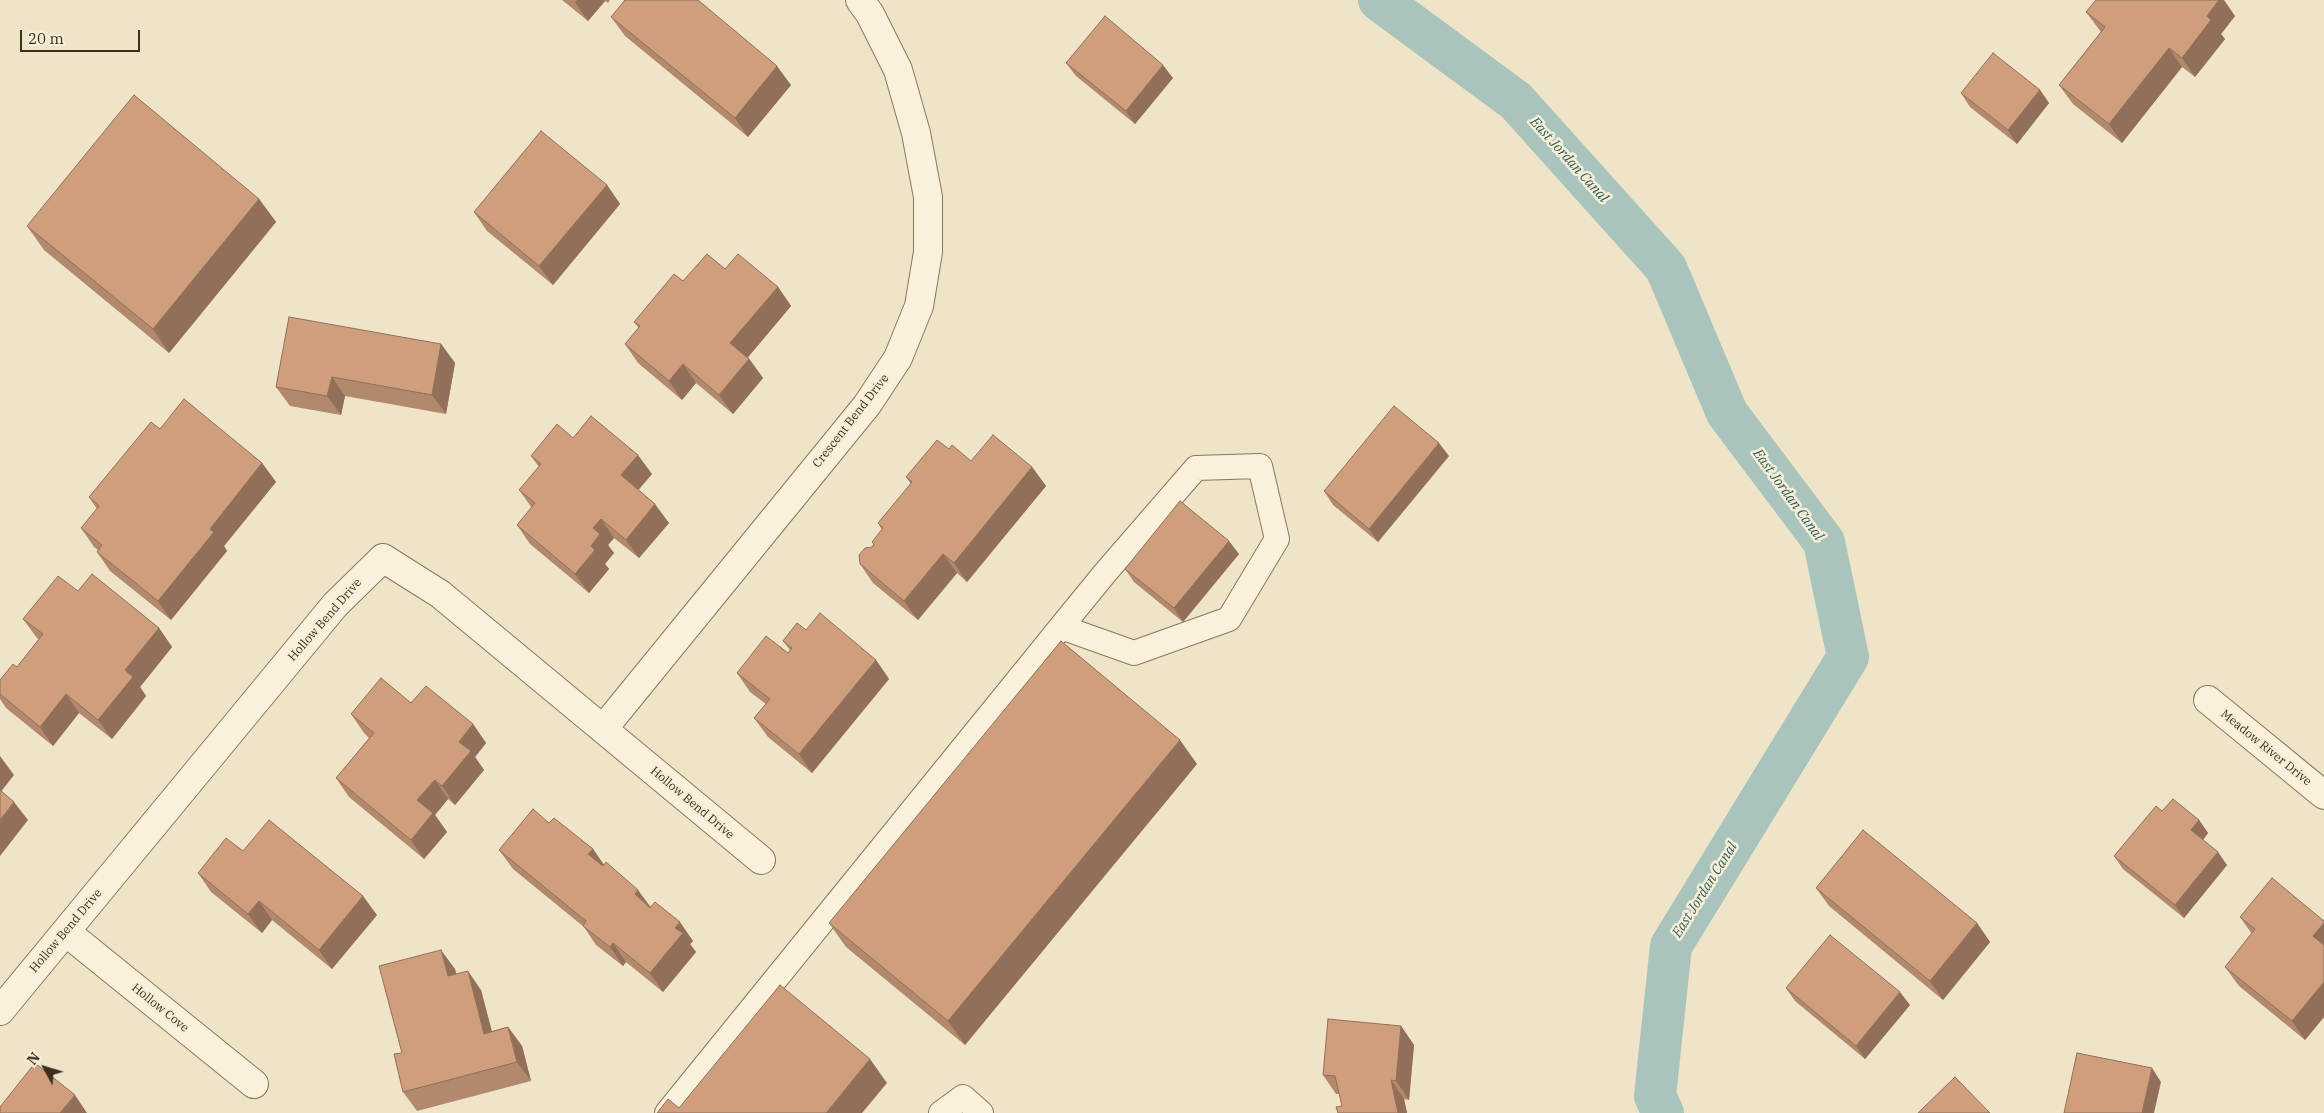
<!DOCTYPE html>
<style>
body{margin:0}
#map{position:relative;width:2324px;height:1113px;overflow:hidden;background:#f0e4c8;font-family:"IBM Plex Serif",serif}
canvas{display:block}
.north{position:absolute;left:20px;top:1043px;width:50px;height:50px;-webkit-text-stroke:4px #f7eed8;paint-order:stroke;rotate:309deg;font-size:14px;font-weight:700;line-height:20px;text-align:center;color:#3d2e20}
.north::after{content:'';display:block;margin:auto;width:18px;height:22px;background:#3d2e20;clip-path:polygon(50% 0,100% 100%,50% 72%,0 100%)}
.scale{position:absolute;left:20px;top:30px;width:120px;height:22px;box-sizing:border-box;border:2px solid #3d2e20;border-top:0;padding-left:6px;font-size:15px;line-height:18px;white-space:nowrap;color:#3d2e20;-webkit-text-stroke:4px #f7eed8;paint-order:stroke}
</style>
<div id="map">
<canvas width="2324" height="1113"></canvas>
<div class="north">N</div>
<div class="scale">20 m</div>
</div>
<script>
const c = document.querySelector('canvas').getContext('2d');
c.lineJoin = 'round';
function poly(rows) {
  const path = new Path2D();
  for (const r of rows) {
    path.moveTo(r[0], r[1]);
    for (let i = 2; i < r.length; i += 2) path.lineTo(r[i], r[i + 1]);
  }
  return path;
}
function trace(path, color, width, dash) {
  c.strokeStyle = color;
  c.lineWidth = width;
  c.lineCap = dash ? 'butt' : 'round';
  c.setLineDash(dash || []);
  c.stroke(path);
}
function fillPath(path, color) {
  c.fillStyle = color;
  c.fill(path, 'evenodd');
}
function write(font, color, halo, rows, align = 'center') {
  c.font = font + ' "IBM Plex Serif",serif';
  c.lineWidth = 5;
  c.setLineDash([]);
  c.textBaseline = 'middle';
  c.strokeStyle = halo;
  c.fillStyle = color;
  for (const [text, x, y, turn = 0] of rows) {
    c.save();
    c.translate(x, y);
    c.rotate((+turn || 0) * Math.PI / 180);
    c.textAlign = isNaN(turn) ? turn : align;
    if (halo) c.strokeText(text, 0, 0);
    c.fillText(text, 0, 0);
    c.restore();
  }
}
const canal = poly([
 [1379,0,1516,101,1666,268,1727,413,1824,542,1848,657,1671,946,1655,1096,1663,1113]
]);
const service = poly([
 [667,1113,1061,627,1105,573,1196,468,1260,466,1277,539,1229,619,1134,653,1061,627],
 [941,1113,963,1097,981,1113]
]);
const minor = poly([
 [2208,700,2324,795],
 [603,729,867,405,898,358,919,306,928,252,928,197,916,133,898,70,870,14,860,0],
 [66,932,254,1084],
 [0,1011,335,605,383,558,440,594,761,860]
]);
const wall = poly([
 [562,0,610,0,608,3,605,1,588,21],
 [2086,12,2235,16,2221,34,2225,39,2195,77,2182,67,2122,143,2073,104,2059,85,2101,32],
 [611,17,791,85,748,137,625,36],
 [1066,63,1173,78,1135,124,1076,76],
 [2040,90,2049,103,2017,144,1970,107,1961,93],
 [607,185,620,204,553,285,487,231,474,212],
 [259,199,276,222,169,353,44,250,27,226],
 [725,269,778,287,791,306,748,357,763,378,733,414,696,383,682,400,638,363,625,344,639,328,634,322,683,281],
 [441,344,455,363,446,414,345,396,341,415,290,406,276,387],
 [160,429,262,463,276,482,224,546,227,551,171,620,110,571,97,552,98,550,94,547,81,528,97,509,89,497],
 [573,438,652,474,638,490,669,523,639,558,614,538,608,545,614,553,605,564,609,569,589,593,530,544,517,525,532,508,519,490,539,467,531,456],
 [949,449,971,461,1032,467,1046,486,967,582,957,573,918,620,873,583,860,564,874,545,872,542,882,530,878,523,911,484,906,477],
 [1449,456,1378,542,1333,505,1324,491],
 [1239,554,1183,622,1134,582,1125,569],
 [78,591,159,628,172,647,140,687,146,696,112,739,79,713,53,746,6,708,0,699,0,680,17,667,39,639,37,638,23,619],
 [806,630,876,660,889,679,812,773,768,737,754,718,766,704,750,692,737,673,788,653,790,650,783,641],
 [411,703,473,724,486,743,475,757,484,770,455,805,448,799,435,815,447,832,424,859,349,797,336,778,369,738,364,733,351,714],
 [1197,764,965,1045,846,947,829,923],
 [2162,811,2199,820,2208,833,2203,840,2227,865,2184,918,2123,869,2114,856],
 [549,823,593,849,604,865,651,907,693,941,690,944,696,952,663,992,626,962,623,966,596,945,584,927,513,869,499,850],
 [243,851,377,915,332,969,272,920,262,933,211,892,198,873],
 [1816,888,1977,923,1990,942,1943,1000,1829,906],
 [2240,917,2324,921,2324,1017,2305,1040,2239,986,2225,967,2252,934],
 [455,969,456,974,481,990,492,1031,508,1027,522,1046,531,1081,417,1111,403,1092,402,1053],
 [1786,988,1910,1005,1865,1059,1795,1001],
 [1401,1026,1414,1045,1409,1100,1404,1099,1407,1113,1338,1113,1342,1106,1339,1094,1336,1094,1323,1075]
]);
const shadedWall = poly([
 [577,0,604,0,605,1,588,21,575,2],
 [2219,0,2224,0,2235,16,2221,34,2225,39,2195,77,2182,58,2207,16],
 [2169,48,2182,67,2122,143,2109,124],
 [1163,65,1173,78,1135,124,1126,111],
 [777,66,791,85,748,137,735,118],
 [2040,90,2049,103,2017,144,2008,130],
 [607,185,620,204,553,285,539,266],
 [259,199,276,222,169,353,153,329],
 [778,287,791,306,744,362,730,343],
 [441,344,455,363,446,414,432,395],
 [749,359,763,378,733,414,719,395],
 [683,364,696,383,682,400,669,381],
 [332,377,345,396,341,415,327,396],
 [1439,443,1449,456,1378,542,1369,529],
 [638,455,652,474,635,494,621,475],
 [262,463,276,482,224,546,227,551,171,620,158,601,210,529],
 [1032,467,1046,486,967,582,954,563],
 [655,504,669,523,639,558,626,540],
 [601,519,614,538,608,545,614,553,605,564,609,569,589,593,575,574,593,528],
 [1229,541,1239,554,1183,622,1174,608],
 [943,554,957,573,918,620,904,601],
 [159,628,172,647,140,687,146,696,112,739,98,720,125,670],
 [876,660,889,679,812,773,799,754],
 [66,694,79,713,53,746,40,727],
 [473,724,486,743,475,757,484,770,455,805,442,786,459,742],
 [1180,740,1197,764,965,1045,948,1021],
 [0,756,14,775,0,793],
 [435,780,448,799,435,815,447,832,424,859,411,840,417,800],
 [14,802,28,820,0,856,0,820],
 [2199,820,2208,833,2200,844,2191,830],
 [593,849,606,868,601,873,588,854],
 [2218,852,2227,865,2184,918,2175,905],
 [638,890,652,909,635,894],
 [363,896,377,915,332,969,319,950],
 [259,901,272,920,262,933,248,914],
 [680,922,693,941,690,944,696,952,663,992,650,973,675,928],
 [1977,923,1990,942,1943,1000,1930,981],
 [2324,923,2324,952,2313,936],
 [613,943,626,962,623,966,610,947],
 [441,950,455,969,461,994,448,976],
 [468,971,481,990,497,1053,484,1034],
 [2324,982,2324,1017,2305,1040,2292,1021],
 [1900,992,1910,1005,1865,1059,1856,1046],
 [1401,1026,1414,1045,1409,1100,1396,1081],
 [508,1027,522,1046,531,1081,517,1062],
 [870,1059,887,1083,862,1113,826,1113],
 [2152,1068,2161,1082,2154,1113,2142,1113],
 [1391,1080,1404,1099,1407,1113,1398,1113],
 [75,1095,87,1113,60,1113]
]);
const building = poly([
 [625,0,698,0,777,66,735,118,611,17,625,0],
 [2096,0,2219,0,2207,16,2211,20,2182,58,2169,48,2109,124,2059,85,2105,27,2086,12,2096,0],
 [1105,16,1163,65,1126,111,1066,63,1105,16],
 [1993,53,2040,90,2008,130,1961,93,1993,53],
 [134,95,259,199,153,329,27,226,134,95],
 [541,131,607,185,539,266,474,212,541,131],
 [707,254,725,269,738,254,778,287,730,343,749,359,719,395,683,364,669,381,625,344,640,326,634,322,674,274,683,281,707,254],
 [289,317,441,344,432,395,332,377,327,396,276,387,289,317],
 [184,399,262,463,210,529,214,532,158,601,97,552,102,545,81,528,99,506,89,497,151,422,160,429,184,399],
 [1394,406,1439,443,1369,529,1324,491,1394,406],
 [591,416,638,455,621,475,655,504,626,540,601,519,593,528,600,534,591,546,595,550,575,574,517,525,535,503,519,490,541,464,531,456,557,424,573,438,591,416],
 [993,435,1032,467,954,563,943,554,904,601,860,564,859,555,865,548,872,547,874,544,872,542,883,528,878,523,912,482,906,477,937,440,949,449,952,445,971,461,993,435],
 [1180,501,1229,541,1174,608,1125,569,1180,501],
 [92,574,159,628,125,670,133,677,98,720,66,694,40,727,0,694,0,680,13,664,17,667,43,634,23,619,58,576,78,591,92,574],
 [820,613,876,660,799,754,754,718,770,699,737,673,766,636,788,653,792,648,783,641,797,623,806,630,820,613],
 [1061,641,1180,740,948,1021,829,923,1061,641],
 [381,678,411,703,426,686,473,724,459,742,471,751,442,786,435,780,417,800,433,813,411,840,336,778,374,733,351,714,381,678],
 [0,790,14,802,0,820,0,790],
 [2173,799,2199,820,2191,830,2218,852,2175,905,2114,856,2156,806,2162,811,2173,799],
 [533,809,549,823,554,818,593,849,588,854,603,866,606,862,638,890,635,894,650,908,655,902,680,922,675,928,683,933,650,973,613,943,610,947,583,926,586,921,499,850,533,809],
 [269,820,363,896,319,950,259,901,248,914,198,873,226,838,243,851,269,820],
 [1863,830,1977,923,1930,981,1816,888,1863,830],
 [2272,878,2324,921,2324,923,2313,936,2324,945,2324,982,2292,1021,2225,967,2255,929,2240,917,2272,878],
 [1830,935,1900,992,1856,1046,1786,988,1830,935],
 [441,950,448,976,468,971,484,1034,508,1027,517,1062,403,1092,394,1054,402,1053,379,966,441,950],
 [780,985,870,1059,826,1113,657,1113,668,1099,679,1108,780,985],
 [1328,1019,1401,1026,1396,1081,1391,1080,1398,1113,1338,1113,1336,1107,1342,1106,1335,1076,1323,1075,1328,1019],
 [2077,1053,2152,1068,2142,1113,2064,1113,2077,1053],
 [35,1063,75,1095,60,1113,0,1113,0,1107,35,1063],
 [1955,1077,1990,1113,1918,1113,1955,1077]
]);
const streetNames = [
 ["Crescent Bend Drive",851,421,-52],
 ["Hollow Bend Drive",325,620,-49],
 ["Meadow River Drive",2266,748,39],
 ["Hollow Bend Drive",692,803,40],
 ["Hollow Bend Drive",66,931,-50],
 ["Hollow Cove",160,1008,39]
];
const waterNames = [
 ["East Jordan Canal",1569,160,48],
 ["East Jordan Canal",1788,495,54],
 ["East Jordan Canal",1705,890,-58]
];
trace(canal, '#a9c4bc', 42);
trace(service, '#8d765c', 26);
trace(minor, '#8d765c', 30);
trace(service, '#faf1dc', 24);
trace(minor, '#faf1dc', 28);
fillPath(wall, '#b2896c');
fillPath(shadedWall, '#916f58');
fillPath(building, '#cf9f7d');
trace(building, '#916f58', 1);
write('12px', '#3d2e20', '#f7eed8', streetNames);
write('italic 14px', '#2f5d5a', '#f7eed8', waterNames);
</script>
